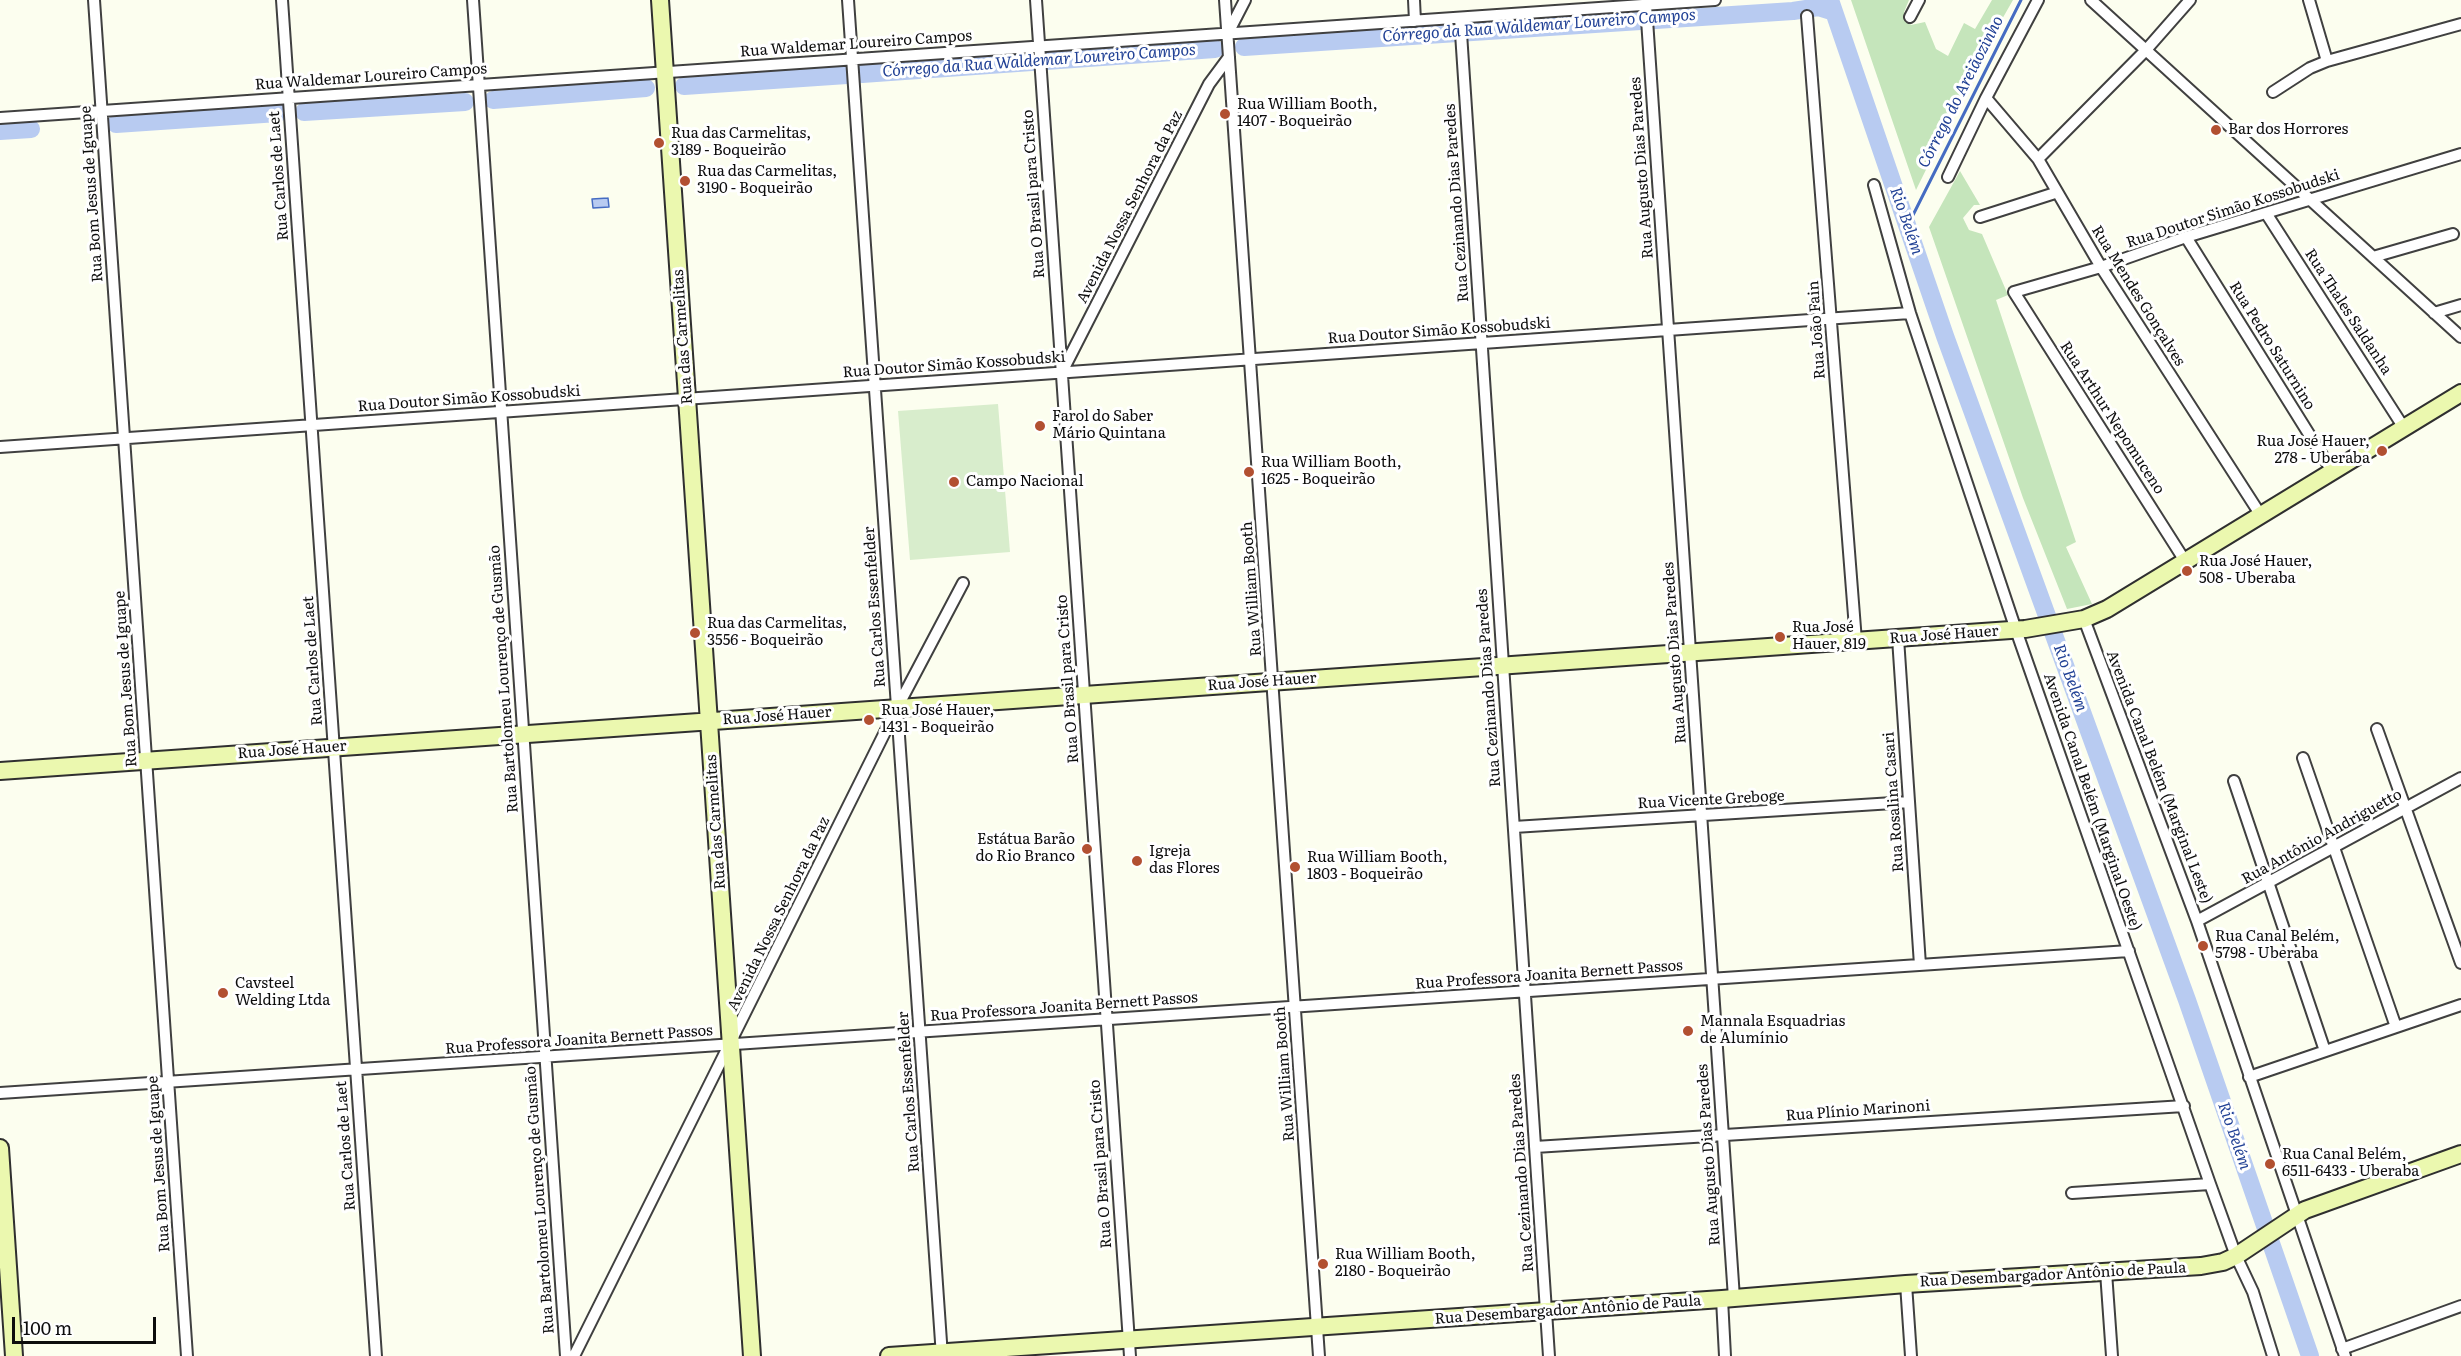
<!DOCTYPE html>
<meta charset="utf-8">
<style>
body{margin:0}
#map{position:relative;width:2461px;height:1356px;overflow:hidden;background:#fcfeef;font-family:Literata,serif}
canvas{display:block}
.scale{position:absolute;left:12px;top:1317px;width:144px;height:27px;box-sizing:border-box;border:3px solid #0d0d0d;border-top:0;padding-left:8px;font-size:18px;line-height:21px;white-space:nowrap;color:#0d0d0d;-webkit-text-stroke:4px #fff;paint-order:stroke}
</style>
<div id="map">
<canvas width="2461" height="1356"></canvas>
<div class="scale">100 m</div>
</div>
<script>
const c = document.querySelector('canvas').getContext('2d');
c.lineJoin = 'round';
function fillPath(path, color) {
  c.fillStyle = color;
  c.fill(path, 'evenodd');
}
function poly(rows) {
  const path = new Path2D();
  for (const r of rows) {
    path.moveTo(r[0], r[1]);
    for (let i = 2; i < r.length; i += 2) path.lineTo(r[i], r[i + 1]);
  }
  return path;
}
function trace(path, color, width, dash) {
  c.strokeStyle = color;
  c.lineWidth = width;
  c.lineCap = dash ? 'butt' : 'round';
  c.setLineDash(dash || []);
  c.stroke(path);
}
function write(font, color, halo, rows, align = 'center') {
  c.font = font + ' Literata,serif';
  c.lineWidth = 6;
  c.setLineDash([]);
  c.textBaseline = 'middle';
  c.strokeStyle = halo;
  c.fillStyle = color;
  for (const [text, x, y, turn = 0] of rows) {
    c.save();
    c.translate(x, y);
    c.rotate((+turn || 0) * Math.PI / 180);
    c.textAlign = isNaN(turn) ? turn : align;
    if (halo) c.strokeText(text, 0, 0);
    c.fillText(text, 0, 0);
    c.restore();
  }
}
const green = poly([
 [1851,0,1909,0,1904,12,1911,25,1925,22,1936,49,1948,56,1964,23,1975,29,1992,0,2013,0,1989,42,1916,190],
 [1960,171,1980,205,1974,205,1963,218,1969,230,1982,234,2008,295,1996,300,2076,542,2066,547,2092,604,2067,609,2023,498,1929,227]
]);
const pitch = poly([
 [998,404,1010,552,910,560,898,411]
]);
const water = poly([
 [608,198,609,207,593,208,592,199,608,198]
]);
const stream = poly([
 [1907,227,2021,0]
]);
const river = poly([
 [1830,0,1945,336,2187,1000,2310,1356],
 [1244,47,1793,11,1818,7,1834,12],
 [862,74,1215,49],
 [684,86,847,75],
 [493,100,646,88],
 [304,112,465,102],
 [116,124,278,113],
 [0,131,31,129]
]);
const street = poly([
 [94,0,187,1356],
 [282,0,376,1356],
 [473,0,566,1356],
 [848,0,942,1356],
 [1036,0,1130,1356],
 [1225,0,1319,1356],
 [1414,0,1415,21],
 [2091,0,2461,337],
 [2309,0,2327,61],
 [1646,5,1734,1298],
 [1807,16,1856,641],
 [1910,17,1919,0],
 [1460,18,1549,1356],
 [1228,33,1245,0],
 [2273,92,2310,68,2327,61,2461,24],
 [1986,98,2038,159,2101,267,2260,514],
 [0,118,1715,0],
 [2038,159,2146,50,2190,0],
 [1948,177,1986,98,2038,0],
 [1874,185,1910,313,2016,630,2210,1184,2236,1256,2253,1292,2273,1356],
 [2266,213,2404,428],
 [1980,217,2055,193],
 [2186,237,2332,471],
 [2373,257,2453,234],
 [2434,313,2461,305],
 [1062,372,1209,84,1229,57],
 [0,447,1910,313],
 [2185,561,2014,292,2101,267,2186,237,2461,154],
 [2084,619,2197,921,2345,1356],
 [1898,638,1920,965],
 [2377,729,2461,963],
 [2303,758,2396,1027],
 [2234,781,2325,1051],
 [1514,827,1909,802],
 [2197,921,2461,778],
 [2249,1077,2461,1005],
 [0,1093,2129,951],
 [1535,1147,2184,1106],
 [2072,1193,2210,1184],
 [2106,1272,2112,1356],
 [1906,1284,1911,1356],
 [1722,1299,1725,1356],
 [2342,1349,2461,1306],
 [574,1356,897,708,963,583]
]);
const secondary = poly([
 [660,0,752,1356],
 [0,771,2025,629,2084,619,2107,609,2461,393],
 [0,1148,14,1356],
 [889,1356,1722,1299,1906,1284,2201,1266,2223,1262,2236,1256,2305,1210,2461,1154]
]);
const markers = [
 [1225,114,6,"#b25031"],
 [2216,130,6,"#b25031"],
 [659,143,6,"#b25031"],
 [685,181,6,"#b25031"],
 [1040,426,6,"#b25031"],
 [2382,451,6,"#b25031"],
 [1249,472,6,"#b25031"],
 [954,482,6,"#b25031"],
 [2187,571,6,"#b25031"],
 [695,633,6,"#b25031"],
 [1780,637,6,"#b25031"],
 [869,720,6,"#b25031"],
 [1087,849,6,"#b25031"],
 [1137,861,6,"#b25031"],
 [1295,867,6,"#b25031"],
 [2203,946,6,"#b25031"],
 [223,993,6,"#b25031"],
 [1688,1031,6,"#b25031"],
 [2270,1164,6,"#b25031"],
 [1323,1264,6,"#b25031"]
];
const streetNames = [
 ["Rua Waldemar Loureiro Campos",856,44,-4],
 ["Rua Waldemar Loureiro Campos",371,77,-4],
 ["Rua Augusto Dias Paredes",1642,168,-94],
 ["Rua Carlos de Laet",279,176,-94],
 ["Rua Bom Jesus de Iguape",92,194,-94],
 ["Rua O Brasil para Cristo",1034,194,-94],
 ["Rua Cezinando Dias Paredes",1457,203,-94],
 ["Avenida Nossa Senhora da Paz",1130,207,-63],
 ["Rua Doutor Simão Kossobudski",2233,209,-18],
 ["Rua Mendes Gonçalves",2138,296,58],
 ["Rua Thales Saldanha",2348,312,57],
 ["Rua João Fain",1817,330,-94],
 ["Rua Doutor Simão Kossobudski",1439,331,-4],
 ["Rua das Carmelitas",683,337,-94],
 ["Rua Pedro Saturnino",2272,346,58],
 ["Rua Doutor Simão Kossobudski",954,365,-4],
 ["Rua Doutor Simão Kossobudski",469,399,-4],
 ["Rua Arthur Nepomuceno",2112,418,57],
 ["Rua William Booth",1252,589,-94],
 ["Rua Carlos Essenfelder",875,607,-94],
 ["Rua José Hauer",1944,635,-4],
 ["Rua Augusto Dias Paredes",1675,653,-94],
 ["Rua Carlos de Laet",313,661,-94],
 ["Rua Bom Jesus de Iguape",126,679,-94],
 ["Rua Bartolomeu Lourenço de Gusmão",504,679,-94],
 ["Rua O Brasil para Cristo",1068,679,-94],
 ["Rua José Hauer",1262,682,-4],
 ["Rua Cezinando Dias Paredes",1489,688,-94],
 ["Rua José Hauer",777,716,-4],
 ["Rua José Hauer",292,750,-4],
 ["Avenida Canal Belém (Marginal Leste)",2159,777,69],
 ["Rua Vicente Greboge",1711,800,-3],
 ["Rua Rosalina Casari",1894,802,-94],
 ["Avenida Canal Belém (Marginal Oeste)",2092,802,71],
 ["Rua das Carmelitas",716,822,-94],
 ["Rua Antônio Andriguetto",2322,837,-29],
 ["Avenida Nossa Senhora da Paz",779,914,-64],
 ["Rua Professora Joanita Bernett Passos",1549,975,-4],
 ["Rua Professora Joanita Bernett Passos",1064,1007,-4],
 ["Rua Professora Joanita Bernett Passos",579,1040,-4],
 ["Rua William Booth",1285,1074,-94],
 ["Rua Carlos Essenfelder",909,1092,-94],
 ["Rua Plínio Marinoni",1858,1111,-4],
 ["Rua Carlos de Laet",346,1146,-94],
 ["Rua Augusto Dias Paredes",1709,1155,-94],
 ["Rua Bom Jesus de Iguape",159,1164,-94],
 ["Rua O Brasil para Cristo",1101,1164,-94],
 ["Rua Cezinando Dias Paredes",1522,1173,-94],
 ["Rua Bartolomeu Lourenço de Gusmão",540,1200,-94],
 ["Rua Desembargador Antônio de Paula",2053,1275,-3],
 ["Rua Desembargador Antônio de Paula",1568,1310,-4]
];
const poiNames = [
 ["Rua William Booth,",1237,105],
 ["1407 - Boqueirão",1237,122],
 ["Bar dos Horrores",2228,130],
 ["Rua das Carmelitas,",671,134],
 ["3189 - Boqueirão",671,151],
 ["Rua das Carmelitas,",697,172],
 ["3190 - Boqueirão",697,189],
 ["Farol do Saber",1052,417],
 ["Mário Quintana",1052,434],
 ["Rua José Hauer,",2370,442,"right"],
 ["278 - Uberaba",2370,459,"right"],
 ["Rua William Booth,",1261,463],
 ["1625 - Boqueirão",1261,480],
 ["Campo Nacional",966,482],
 ["Rua José Hauer,",2199,562],
 ["508 - Uberaba",2199,579],
 ["Rua das Carmelitas,",707,624],
 ["3556 - Boqueirão",707,641],
 ["Rua José",1792,628],
 ["Hauer, 819",1792,645],
 ["Rua José Hauer,",881,711],
 ["1431 - Boqueirão",881,728],
 ["Estátua Barão",1075,840,"right"],
 ["do Rio Branco",1075,857,"right"],
 ["Igreja",1149,852],
 ["das Flores",1149,869],
 ["Rua William Booth,",1307,858],
 ["1803 - Boqueirão",1307,875],
 ["Rua Canal Belém,",2215,937],
 ["5798 - Uberaba",2215,954],
 ["Cavsteel",235,984],
 ["Welding Ltda",235,1001],
 ["Mannala Esquadrias",1700,1022],
 ["de Alumínio",1700,1039],
 ["Rua Canal Belém,",2282,1155],
 ["6511-6433 - Uberaba",2282,1172],
 ["Rua William Booth,",1335,1255],
 ["2180 - Boqueirão",1335,1272]
];
const waterNames = [
 ["Córrego da Rua Waldemar Loureiro Campos",1539,26,-4],
 ["Córrego da Rua Waldemar Loureiro Campos",1039,61,-4],
 ["Córrego do Areiãozinho",1961,92,-63],
 ["Rio Belém",1906,221,71],
 ["Rio Belém",2070,678,70],
 ["Rio Belém",2234,1136,71]
];
fillPath(green, '#c5e5bb');
fillPath(pitch, '#d8edcc');
fillPath(water, '#b8cbf1');
trace(water, '#456cc2', 1.5);
trace(stream, '#456cc2', 3);
trace(river, '#b8cbf1', 18);
trace(street, '#404040', 14);
trace(secondary, '#2f2f2f', 20);
trace(street, '#fff', 10);
trace(secondary, '#ebf8af', 16);
for (const [x, y, r, color] of markers) {
  const dot = new Path2D();
  dot.arc(x, y, r, 0, 2 * Math.PI);
  c.fillStyle = color;
  c.fill(dot);
  trace(dot, '#fff', 2);
}
write('15px', '#0d0d0d', '#fff', streetNames);
write('15px', '#0d0d0d', '#fff', poiNames, 'left');
write('italic 16px', '#214195', '#fff', waterNames);
</script>
